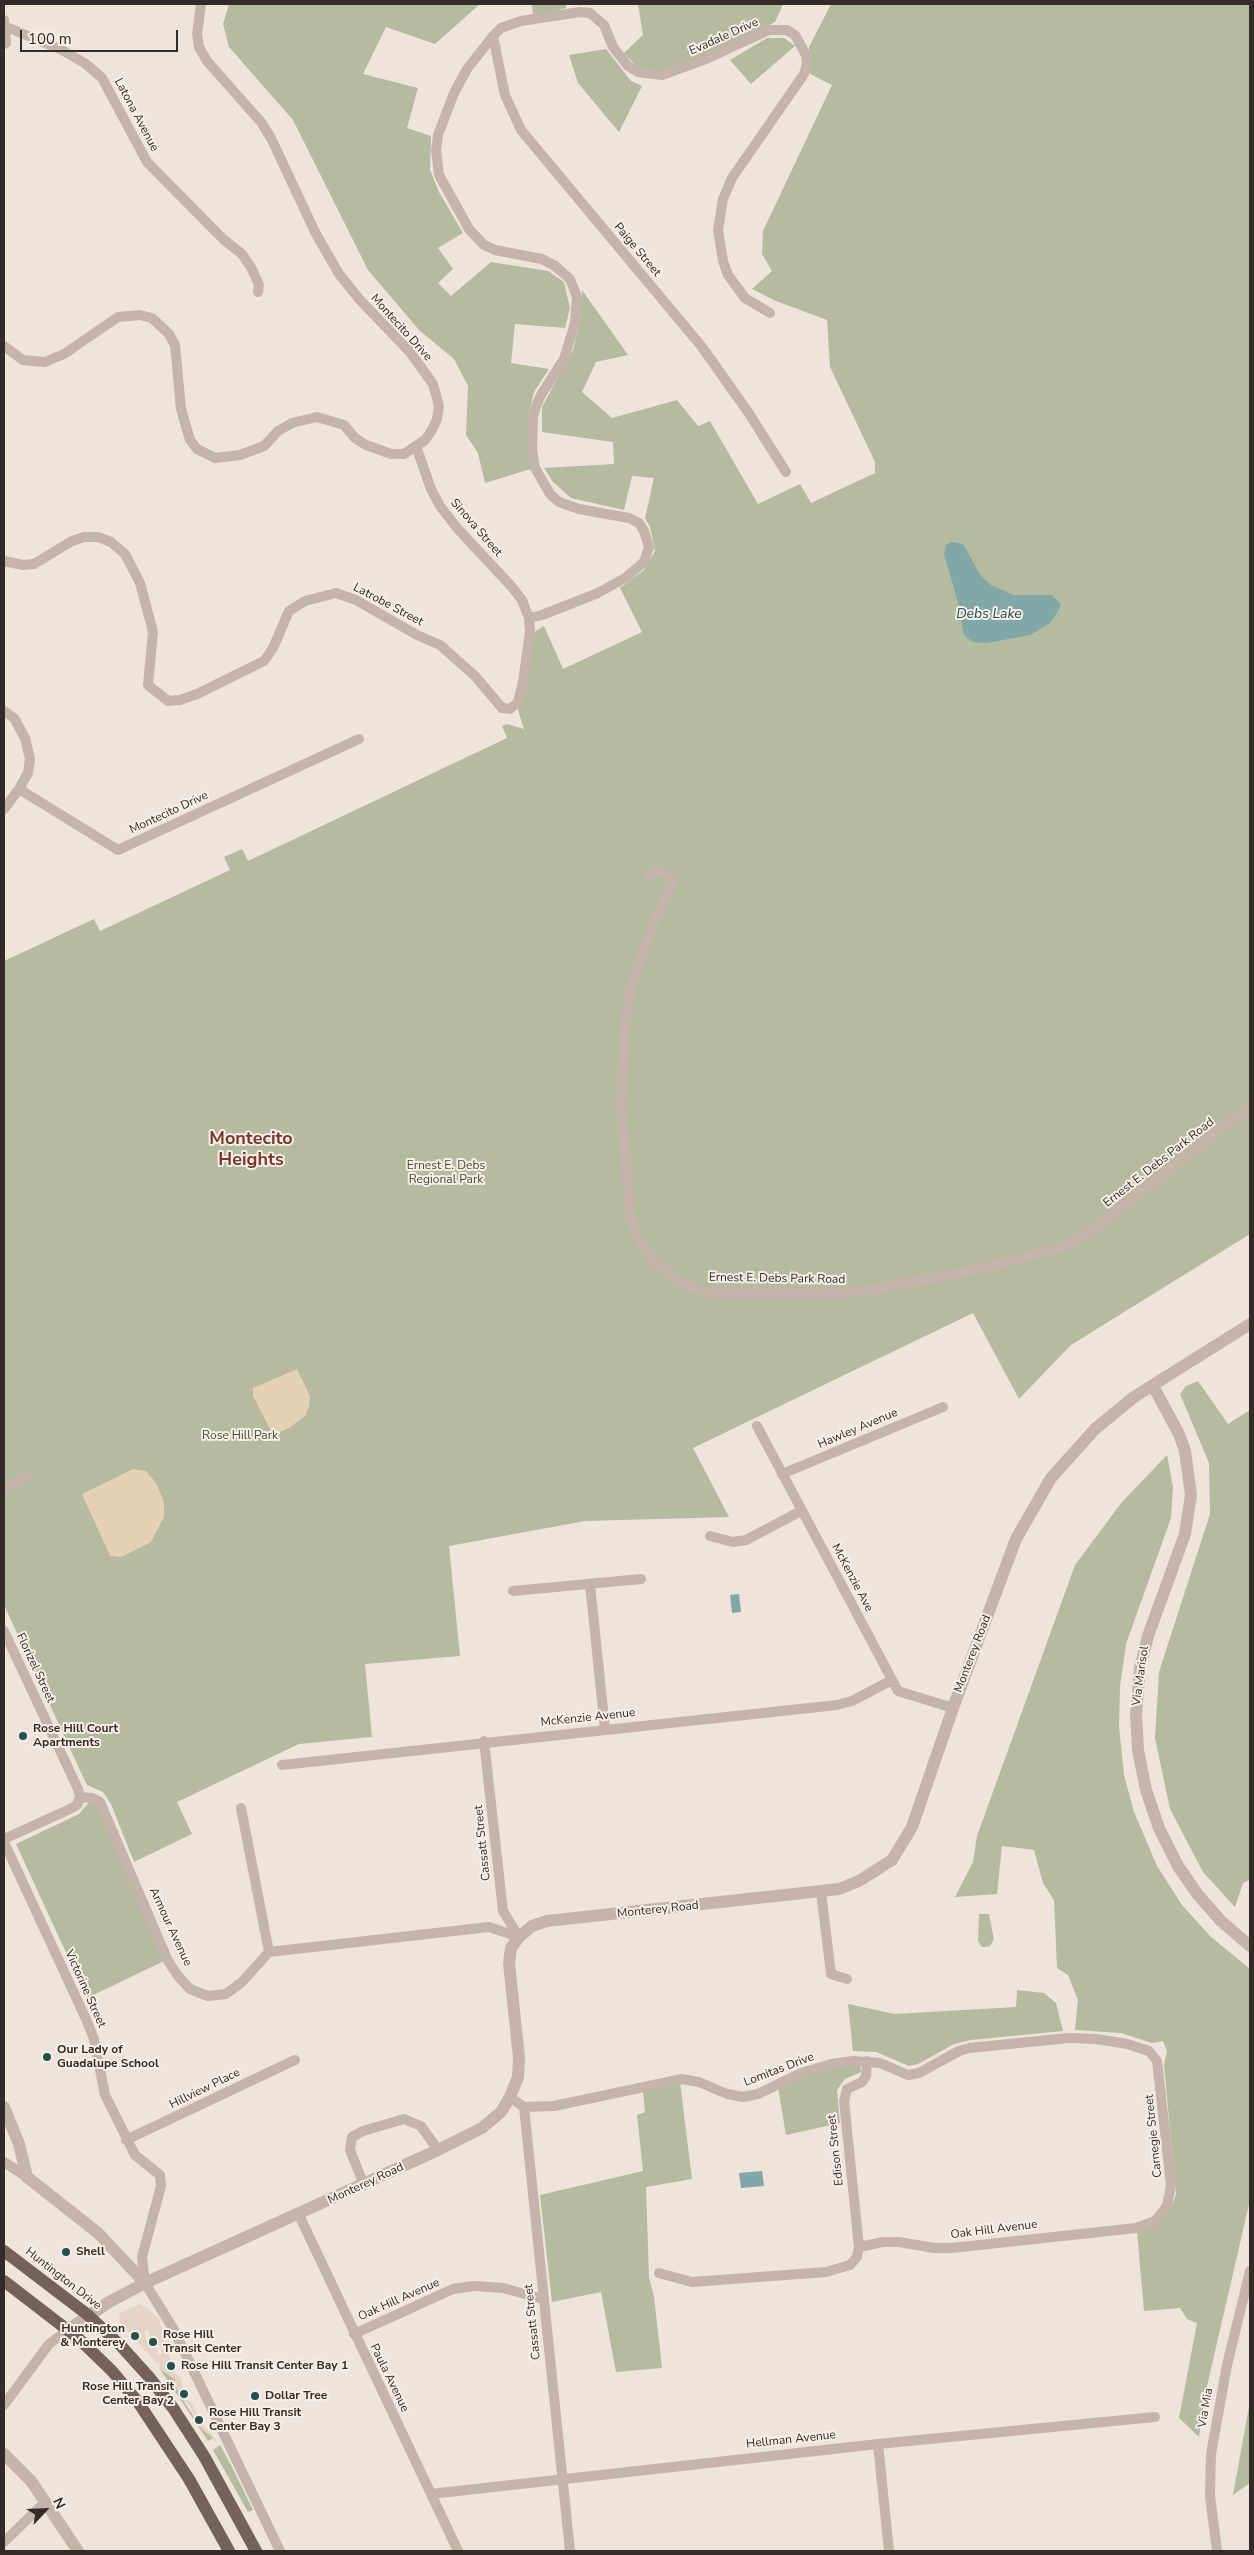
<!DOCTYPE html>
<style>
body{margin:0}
#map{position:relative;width:1254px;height:2555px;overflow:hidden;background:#eee4dc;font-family:"Nunito Sans",sans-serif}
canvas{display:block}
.frame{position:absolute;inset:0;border:5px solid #332b28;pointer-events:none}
.north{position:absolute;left:20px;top:2485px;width:50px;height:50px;-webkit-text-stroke:4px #f7eee8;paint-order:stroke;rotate:65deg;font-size:14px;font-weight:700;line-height:20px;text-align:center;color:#332b28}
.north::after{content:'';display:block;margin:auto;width:18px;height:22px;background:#332b28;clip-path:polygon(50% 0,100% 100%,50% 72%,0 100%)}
.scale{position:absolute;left:20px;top:30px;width:158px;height:22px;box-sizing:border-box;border:2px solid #332b28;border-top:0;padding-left:6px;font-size:15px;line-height:18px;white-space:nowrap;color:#332b28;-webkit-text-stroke:4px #f7eee8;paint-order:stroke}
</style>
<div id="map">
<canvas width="1254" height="2555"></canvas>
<div class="frame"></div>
<div class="north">N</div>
<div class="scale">100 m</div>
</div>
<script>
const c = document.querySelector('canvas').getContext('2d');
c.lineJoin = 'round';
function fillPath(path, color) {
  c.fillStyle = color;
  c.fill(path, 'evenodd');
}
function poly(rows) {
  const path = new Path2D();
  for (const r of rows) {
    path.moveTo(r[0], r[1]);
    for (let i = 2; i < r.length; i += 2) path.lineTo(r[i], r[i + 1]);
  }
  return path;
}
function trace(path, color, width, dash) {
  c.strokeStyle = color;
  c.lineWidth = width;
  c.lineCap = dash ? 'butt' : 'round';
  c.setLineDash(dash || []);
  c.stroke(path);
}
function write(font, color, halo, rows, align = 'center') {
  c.font = font + ' "Nunito Sans",sans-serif';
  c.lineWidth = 4;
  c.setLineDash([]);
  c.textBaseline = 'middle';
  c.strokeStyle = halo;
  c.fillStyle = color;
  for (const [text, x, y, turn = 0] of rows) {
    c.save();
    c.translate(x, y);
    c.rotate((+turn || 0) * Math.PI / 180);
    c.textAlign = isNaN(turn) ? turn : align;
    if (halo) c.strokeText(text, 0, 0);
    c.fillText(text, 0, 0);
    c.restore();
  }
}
const green = poly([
 [229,4,480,4,435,44,386,27,363,74,418,88,407,128,431,136,430,170,439,192,463,233,438,248,453,269,438,283,451,296,491,262,548,271,564,282,570,308,565,328,515,324,511,363,549,369,534,392,528,417,529,452,534,468,485,483,478,453,466,435,468,386,454,359,419,330,368,270,293,120,229,47,223,24],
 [532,4,566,4,566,8,533,18],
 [638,4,783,4,775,22,751,35,688,63,656,73,639,69,624,53,643,35],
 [831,4,1250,4,1250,1234,1071,1345,1019,1399,973,1313,693,1448,729,1517,585,1521,449,1546,460,1656,365,1664,372,1737,299,1744,177,1802,192,1834,134,1862,111,1804,103,1792,87,1785,84,1779,4,1605,4,961,94,919,100,931,230,870,224,857,242,849,248,861,507,738,502,726,507,724,524,729,518,710,523,698,533,633,544,626,563,669,642,632,620,588,644,570,655,551,650,527,645,518,654,478,632,476,624,510,571,498,553,482,544,468,614,464,613,442,542,432,542,407,573,350,580,321,582,290,628,355,596,362,582,392,612,418,677,400,698,426,710,421,758,504,800,484,811,503,875,473,875,462,830,367,827,320,776,301,752,289,772,271,762,254,763,231,832,85,810,74,809,47],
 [767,38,784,38,795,46,751,84,730,60],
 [606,49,631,81,642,86,619,132,578,83,569,55],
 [1198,1381,1228,1424,1250,1410,1250,1880,1243,1883,1235,1907,1203,1872,1170,1809,1155,1738,1159,1672,1210,1514,1209,1463,1180,1394,1186,1386],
 [1167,1455,1173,1487,1171,1518,1126,1644,1120,1686,1119,1726,1124,1775,1134,1812,1157,1866,1182,1905,1211,1937,1250,1969,1250,2200,1207,2386,1199,2437,1179,2418,1197,2323,1187,2319,1180,2308,1144,2311,1137,2231,1171,2209,1176,2194,1164,2065,1167,2051,1163,2041,1152,2043,1121,2033,1075,2030,1078,2000,1068,1975,1057,1968,1054,1900,1043,1883,1034,1850,1002,1846,997,1894,955,1897,973,1862,977,1836,1075,1565,1122,1502],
 [90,1801,97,1805,164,1961,87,1998,16,1844,79,1814],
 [979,1914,989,1914,994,1939,990,1946,986,1947,982,1947,978,1941],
 [1017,1990,1044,1993,1056,2003,1063,2031,971,2040,954,2044,918,2064,909,2066,876,2052,853,2051,848,2004,895,2014,1016,2007],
 [851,2063,860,2066,861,2072,845,2079,837,2090,840,2123,786,2135,778,2087,799,2077],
 [680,2082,692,2179,646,2187,649,2277,654,2297,662,2368,616,2372,601,2292,552,2302,540,2195,643,2171,637,2115,645,2112,643,2092],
 [160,2369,176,2380,174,2382,181,2397,201,2428,213,2438,208,2441],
 [1250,2401,1250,2483,1233,2495],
 [220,2445,232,2467,253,2510,248,2512,213,2450]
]);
const sand = poly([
 [297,1369,310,1396,309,1407,305,1416,289,1428,273,1435,253,1396,253,1388],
 [133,1469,146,1471,156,1483,164,1502,164,1517,151,1542,121,1557,110,1556,82,1494]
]);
const plaza = poly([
 [139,2304,148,2308,159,2319,174,2373,180,2376,186,2399,192,2403,203,2425,215,2438,218,2446,213,2438,201,2428,189,2405,181,2397,174,2382,176,2380,160,2369,159,2363,157,2364,119,2321,120,2313],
 [148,2330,150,2338,154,2338,156,2345,160,2345,162,2354,158,2355,156,2347,152,2347,150,2340,146,2340,144,2331]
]);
const water = poly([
 [951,542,963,544,981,576,991,585,1013,595,1052,595,1061,605,1057,613,1050,623,1030,635,987,643,974,642,967,638,963,632,960,609,944,554,946,545],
 [739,1594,741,1612,732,1613,730,1595],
 [762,2171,764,2186,741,2188,739,2173]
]);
const minor = poly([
 [4,26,62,50,86,64,102,78,147,162,223,239,242,254,252,269,259,285,258,292],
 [493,36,505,95,521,130,702,347,748,412,786,472],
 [4,44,6,43,4,20],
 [4,346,23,360,45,362,64,354,118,317,140,315,152,318,169,334,175,345,181,409,190,440,197,449,215,458,240,455,264,446,278,431,292,423,317,417,344,425,355,438,366,445,391,454,404,454,425,440,432,430,437,419,439,406,433,384,410,352,360,300,339,274,315,232,271,138,261,122,207,61,199,47,197,34,201,4],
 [4,561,23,565,34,564,72,541,84,537,98,537,111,542,125,554,140,583,147,609,153,632,148,685,168,701,180,700,197,694,264,661,273,648,289,611,305,601,336,593,356,600,417,635,440,645,475,676,502,708,510,709,518,702,523,682,530,632,529,618,522,600,512,587,457,528,440,506,431,489,416,446],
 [529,618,542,615,598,593,625,578,644,562,649,547,644,531,639,523,629,518,579,509,559,502,550,494,535,468,532,449,533,417,536,406,541,395,564,359,575,323,577,297,570,279,555,266,542,259,495,250,484,245,469,229,439,175,436,150,438,135,454,93,467,69,493,36,501,28,521,21,580,12,590,13,604,25,613,47,628,66,638,72,662,75,706,59,769,30,787,30,795,35,806,55,807,64,804,74,732,178,723,199,718,230,723,261,728,275,745,298,770,313],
 [4,711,14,718,25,738,30,759,28,773,19,789],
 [4,809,19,789,118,850,359,739],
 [648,875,654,871,664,871,672,882,671,889,658,913,632,983,625,1022,621,1107,631,1221,642,1246,656,1264,680,1282,693,1288,712,1293,844,1293,876,1289,979,1269,1061,1248,1082,1237,1106,1220,1250,1106],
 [757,1426,898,1691,953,1708],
 [782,1474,943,1407],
 [4,1490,29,1475],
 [710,1536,733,1542,746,1540,801,1511],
 [590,1584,605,1729],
 [513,1591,641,1579],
 [4,1631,78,1789,80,1797],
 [484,1741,503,1911,519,1937],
 [282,1765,837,1705,852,1701,892,1680],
 [80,1797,92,1798,100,1802,168,1961,178,1976,190,1989,208,1996,226,1994,242,1982,269,1952,489,1927,519,1937],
 [241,1808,269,1952],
 [4,1839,70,1809,77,1805,80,1797],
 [4,1842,86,2019,94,2039,105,2095,135,2155,160,2175,161,2186,142,2257,145,2283,174,2330,280,2551],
 [821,1892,831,1974,847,1979],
 [510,2097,524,2107,570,2551],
 [524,2107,554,2106,682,2079,699,2082,727,2094,743,2097,758,2094,801,2073,831,2064,853,2061,880,2063,908,2075,919,2073,959,2051,969,2048,1069,2038,1096,2039,1127,2044,1149,2051,1157,2061,1171,2185,1167,2206,1155,2221,1136,2228,952,2248,934,2248,899,2242,883,2242,859,2247,857,2257,850,2265,826,2272,692,2282,659,2273],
 [126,2140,295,2060],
 [4,2162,27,2177],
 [364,2185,350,2150,352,2137,363,2131,404,2119,421,2126,438,2150],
 [299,2215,458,2551],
 [859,2247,844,2101,847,2089,862,2082,866,2076,867,2061],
 [354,2334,453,2289,474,2286,503,2288,543,2299],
 [4,2405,49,2344,68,2330],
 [878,2444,889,2551],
 [431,2494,878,2444,1155,2417],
 [4,2542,46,2501],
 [1217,2551,1210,2496,1211,2454,1227,2365,1250,2271]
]);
const tertiary = poly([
 [1153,1386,1179,1434,1185,1451,1191,1495,1185,1534,1148,1636,1140,1668,1136,1714,1138,1750,1146,1790,1159,1828,1178,1866,1198,1895,1221,1921,1250,1946],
 [4,2107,19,2144,27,2177,98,2233,145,2283],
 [68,2330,109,2302,145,2283,438,2150,482,2128,501,2112,510,2097,518,2077,519,2058,509,1963,511,1948,519,1937,532,1926,547,1921,839,1889,859,1881,892,1860,912,1827,953,1708,1016,1539,1051,1478,1095,1429,1134,1397,1250,1324],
 [4,2454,31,2481,78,2551]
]);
const primary = poly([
 [4,2251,88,2315,121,2346,149,2377,173,2408,204,2456,256,2551],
 [4,2281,78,2338,112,2371,138,2402,189,2479,229,2551]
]);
const markers = [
 [23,1736,5,"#234f4e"],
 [47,2057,5,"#234f4e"],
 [66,2252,5,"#234f4e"],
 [135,2336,5,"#234f4e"],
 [153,2342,5,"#234f4e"],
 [171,2366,5,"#234f4e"],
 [184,2394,5,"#234f4e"],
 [255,2396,5,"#234f4e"],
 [199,2420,5,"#234f4e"]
];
const streetNames = [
 ["Evadale Drive",724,37,-24],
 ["Latona Avenue",136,115,62],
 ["Paige Street",637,250,50],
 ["Montecito Drive",401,328,48],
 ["Sinova Street",476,528,49],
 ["Latrobe Street",388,605,28],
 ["Montecito Drive",169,813,-25],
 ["Ernest E. Debs Park Road",1159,1163,-38],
 ["Ernest E. Debs Park Road",777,1279,1],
 ["Hawley Avenue",858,1429,-23],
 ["McKenzie Ave",852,1578,62],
 ["Monterey Road",973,1654,-69],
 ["Florizel Street",35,1668,65],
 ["Via Marisol",1141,1676,-82],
 ["McKenzie Avenue",588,1718,-6],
 ["Cassatt Street",483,1843,-96],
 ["Monterey Road",658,1910,-6],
 ["Armour Avenue",170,1927,65],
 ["Victorine Street",85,1989,66],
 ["Lomitas Drive",779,2070,-21],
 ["Hillview Place",205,2089,-26],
 ["Carnegie Street",1154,2136,-96],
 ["Edison Street",836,2150,-96],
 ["Monterey Road",366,2184,-25],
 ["Oak Hill Avenue",994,2230,-7],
 ["Huntington Drive",63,2279,38],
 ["Oak Hill Avenue",399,2300,-24],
 ["Cassatt Street",533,2322,-96],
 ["Paula Avenue",389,2378,64],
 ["Via Mia",1206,2408,-80],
 ["Hellman Avenue",791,2440,-6]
];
const parkNames = [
 ["Ernest E. Debs",446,1166],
 ["Regional Park",446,1180],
 ["Rose Hill Park",240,1436]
];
const poiNames = [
 ["Rose Hill Court",33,1729],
 ["Apartments",33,1743],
 ["Our Lady of",57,2050],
 ["Guadalupe School",57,2064],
 ["Shell",76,2252],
 ["Huntington",125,2329,"right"],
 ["& Monterey",125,2343,"right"],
 ["Rose Hill",163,2335],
 ["Transit Center",163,2349],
 ["Rose Hill Transit Center Bay 1",181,2366],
 ["Rose Hill Transit",174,2387,"right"],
 ["Center Bay 2",174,2401,"right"],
 ["Dollar Tree",265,2396],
 ["Rose Hill Transit",209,2413],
 ["Center Bay 3",209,2427]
];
const waterNames = [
 ["Debs Lake",989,615]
];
const districtNames = [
 ["Montecito",251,1140],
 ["Heights",251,1161]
];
fillPath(green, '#b4bb9e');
fillPath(sand, '#e6d1b6');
fillPath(plaza, '#e4d4c5');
fillPath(water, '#7fa8a6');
trace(minor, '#c5b4a9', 10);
trace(tertiary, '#c5b4a9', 12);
trace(primary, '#73615b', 12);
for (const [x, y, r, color] of markers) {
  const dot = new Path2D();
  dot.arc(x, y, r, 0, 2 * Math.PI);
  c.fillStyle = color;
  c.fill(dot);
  trace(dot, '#f7eee8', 2);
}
write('12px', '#332b28', '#f7eee8', streetNames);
write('12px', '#454e2f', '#f7eee8', parkNames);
write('bold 12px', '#332b28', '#f7eee8', poiNames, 'left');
write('italic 14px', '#234f4e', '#f7eee8', waterNames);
write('bold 18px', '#78372b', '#f7eee8', districtNames);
</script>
